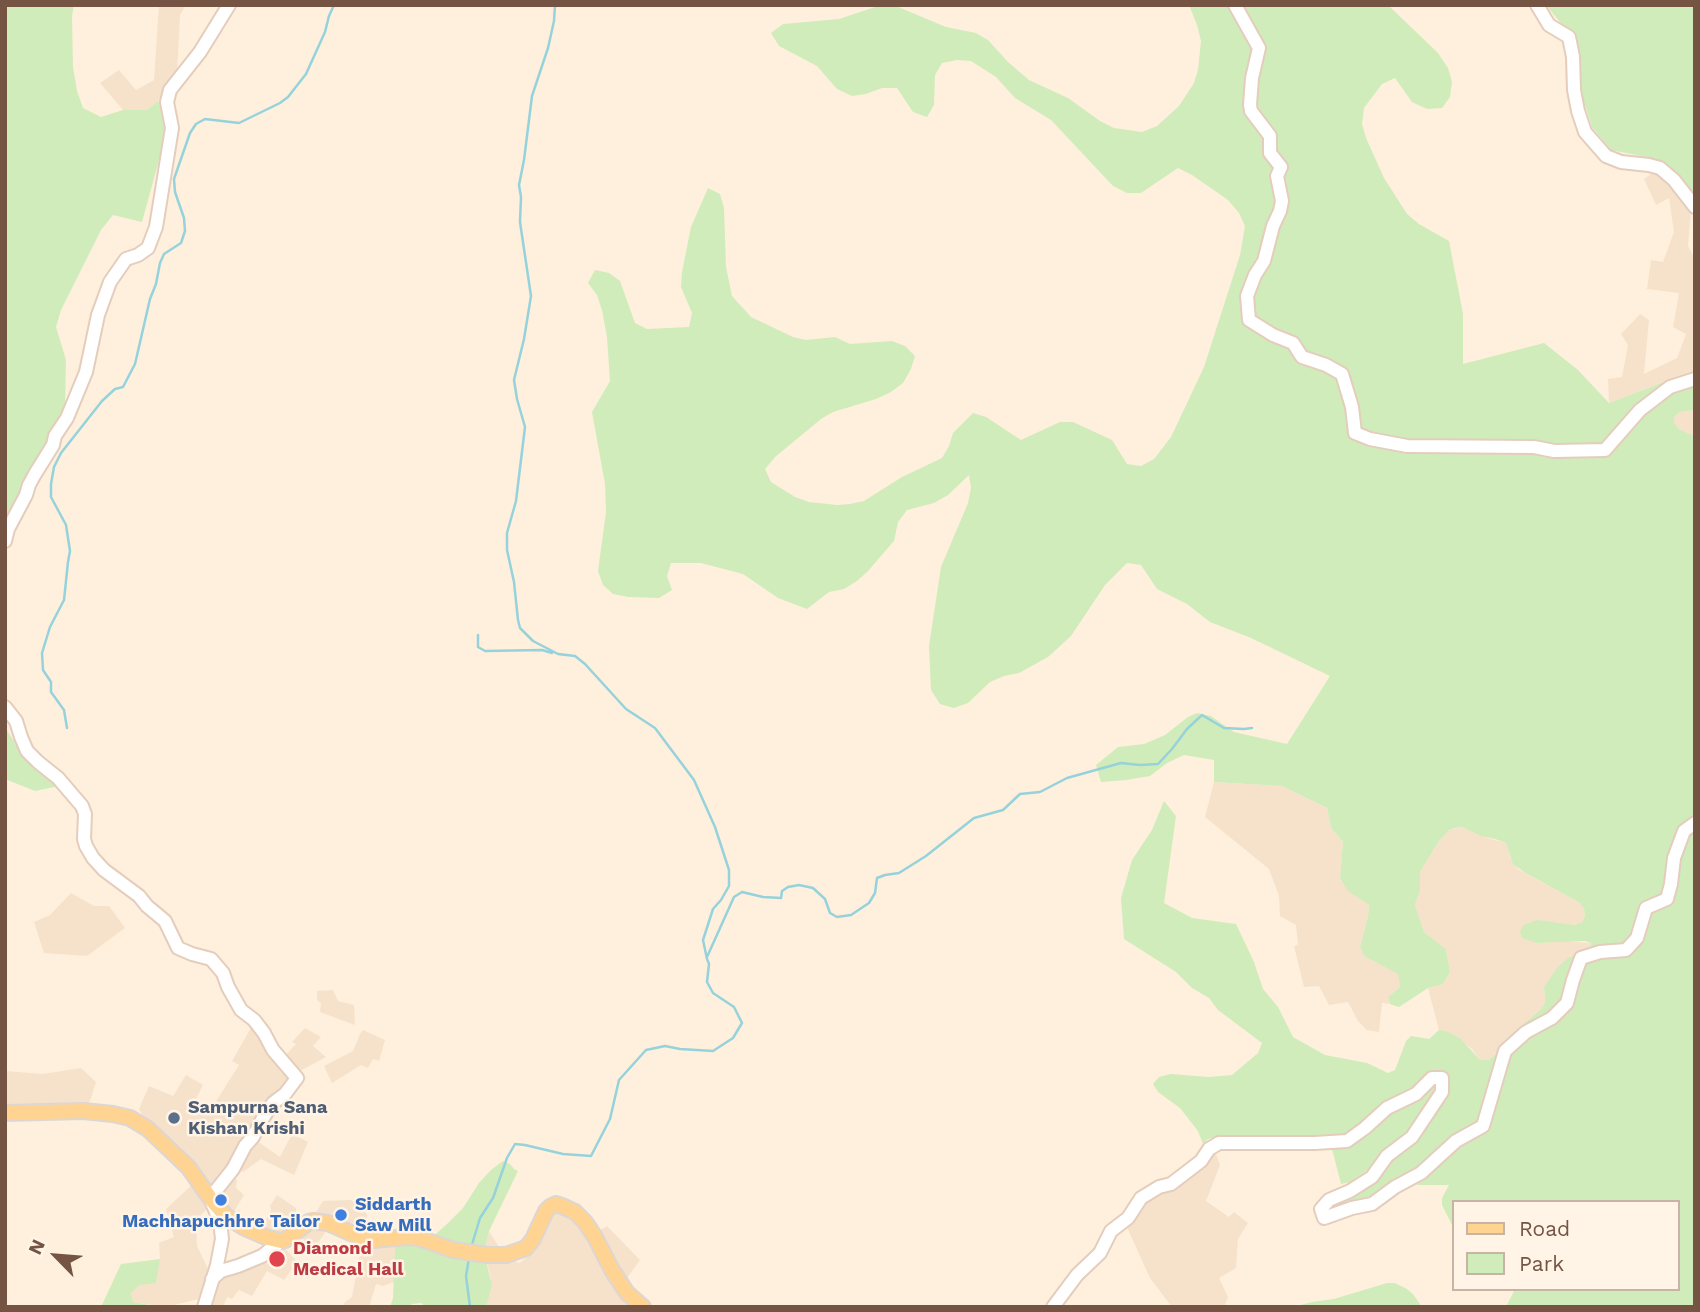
<!DOCTYPE html>
<style>
body{margin:0}
#map{position:relative;width:1700px;height:1312px;overflow:hidden;background:#fef0dd;font-family:"Work Sans",sans-serif}
canvas{display:block}
.frame{position:absolute;inset:0;border:7px solid #755444;pointer-events:none}
.legend{position:absolute;left:1452px;top:1200px;width:228px;height:91px;box-sizing:border-box;background:#fff4e5;border:2px solid #c8b4a5;margin:0;padding:9px 12px;list-style:none;font-size:21px;color:#755444}
.legend li{display:flex;align-items:center;gap:14px;height:35px}
.legend b{width:35px;border:2px solid #c8b4a5}
.north{position:absolute;left:21px;top:1221px;width:70px;height:70px;-webkit-text-stroke:5px #fff4e5;paint-order:stroke;rotate:295deg;font-size:19px;font-weight:700;line-height:28px;text-align:center;color:#755444}
.north::after{content:'';display:block;margin:auto;width:24px;height:32px;background:#755444;clip-path:polygon(50% 0,100% 100%,50% 72%,0 100%)}
</style>
<div id="map">
<canvas width="1700" height="1312"></canvas>
<div class="frame"></div>
<ul class="legend">
<li><b style="height:9px;background:#ffd493"></b>Road</li>
<li><b style="height:19px;background:#d0ecbb"></b>Park</li>
</ul>
<div class="north">N</div>
</div>
<script>
const c = document.querySelector('canvas').getContext('2d');
c.lineJoin = 'round';
function fillPath(path, color) {
  c.fillStyle = color;
  c.fill(path, 'evenodd');
}
function poly(rows) {
  const path = new Path2D();
  for (const r of rows) {
    path.moveTo(r[0], r[1]);
    for (let i = 2; i < r.length; i += 2) path.lineTo(r[i], r[i + 1]);
  }
  return path;
}
function trace(path, color, width, dash) {
  c.strokeStyle = color;
  c.lineWidth = width;
  c.lineCap = dash ? 'butt' : 'round';
  c.setLineDash(dash || []);
  c.stroke(path);
}
function write(font, color, halo, rows, align = 'center') {
  c.font = font + ' "Work Sans",sans-serif';
  c.lineWidth = 5;
  c.setLineDash([]);
  c.textBaseline = 'middle';
  c.strokeStyle = halo;
  c.fillStyle = color;
  for (const [text, x, y, turn = 0] of rows) {
    c.save();
    c.translate(x, y);
    c.rotate((+turn || 0) * Math.PI / 180);
    c.textAlign = isNaN(turn) ? turn : align;
    if (halo) c.strokeText(text, 0, 0);
    c.fillText(text, 0, 0);
    c.restore();
  }
}
const residential = poly([
 [159,5,186,5,180,15,177,73,158,101,147,110,123,110,100,83,119,70,136,90,154,80],
 [1655,171,1676,190,1691,210,1688,246,1695,259,1695,370,1609,403,1608,379,1622,377,1628,345,1621,334,1640,314,1649,320,1644,374,1677,358,1686,334,1673,327,1679,293,1647,289,1651,260,1663,262,1674,232,1669,198,1656,205,1644,179],
 [1695,410,1695,436,1679,429,1674,424,1674,417,1680,412],
 [1214,782,1282,786,1327,808,1331,828,1343,842,1340,880,1349,891,1369,905,1368,916,1360,947,1364,956,1398,973,1400,987,1388,997,1390,1004,1382,1003,1379,1032,1367,1030,1358,1021,1348,1002,1329,1005,1319,986,1304,987,1294,946,1298,945,1296,925,1280,916,1279,896,1269,869,1205,817],
 [1462,827,1488,838,1506,843,1509,850,1510,857,1518,869,1580,903,1584,909,1585,916,1582,922,1575,925,1560,924,1536,943,1563,941,1591,943,1589,950,1544,987,1545,1002,1542,1008,1506,1039,1494,1056,1488,1060,1480,1060,1471,1048,1446,1031,1439,1030,1428,988,1443,984,1450,972,1446,949,1424,932,1415,905,1420,890,1420,872,1439,841,1449,830],
 [71,893,94,906,109,906,125,928,87,956,44,953,34,922,50,915],
 [333,990,338,1001,354,1005,355,1025,320,1012,321,1003,317,1000,317,991],
 [252,1026,294,1079,211,1190,147,1123,139,1109,149,1086,173,1096,186,1075,203,1085,192,1107,208,1114,239,1065,232,1061],
 [305,1028,321,1037,313,1046,326,1057,298,1072,283,1058,296,1044,292,1042],
 [363,1030,385,1040,379,1061,373,1059,368,1068,361,1065,332,1083,324,1066,353,1051,360,1034],
 [81,1068,96,1082,90,1101,85,1106,5,1110,5,1071,43,1074],
 [292,1134,308,1142,294,1175,261,1159,243,1172,239,1171,234,1178,237,1180,236,1188,244,1195,233,1213,212,1197,257,1141,280,1157],
 [1215,1151,1220,1165,1206,1201,1229,1217,1234,1212,1248,1223,1238,1239,1236,1268,1219,1278,1228,1297,1224,1307,1172,1307,1150,1278,1125,1223,1142,1203,1168,1190],
 [194,1183,210,1206,196,1220,197,1246,209,1271,199,1299,166,1307,133,1302,131,1293,160,1259,159,1243,174,1237,166,1209],
 [277,1195,296,1208,296,1222,280,1236,261,1229,271,1210,270,1206],
 [351,1200,363,1207,367,1215,367,1235,314,1216,323,1201],
 [555,1209,576,1219,607,1275,635,1307,486,1307,491,1278,484,1253,489,1231,506,1258,520,1263,528,1256,548,1215],
 [607,1226,640,1260,625,1281,596,1233],
 [311,1227,327,1230,314,1248,299,1236,284,1247,297,1262,284,1280,267,1271,252,1296,239,1290,232,1299,227,1297,223,1307,206,1307,213,1282,255,1261],
 [395,1246,394,1282,383,1286,376,1284,369,1307,344,1307,344,1303,352,1297,361,1248]
]);
const green = poly([
 [5,5,74,5,72,16,73,67,77,91,83,108,101,117,123,110,147,110,158,101,167,123,161,153,142,222,113,215,101,230,61,310,56,327,66,360,65,408,5,521],
 [881,5,896,6,946,27,976,33,988,40,1008,62,1029,80,1068,98,1100,121,1114,128,1142,132,1157,126,1179,106,1194,83,1198,70,1201,41,1197,25,1189,5,1388,5,1438,53,1448,68,1452,82,1450,97,1442,108,1427,109,1412,102,1395,78,1382,84,1364,108,1362,124,1366,138,1384,178,1407,214,1419,224,1449,241,1463,314,1463,364,1544,343,1578,370,1609,403,1695,370,1695,410,1680,412,1674,417,1674,423,1679,429,1695,436,1695,467,1693,478,1695,482,1695,1307,1506,1307,1515,1289,1677,1289,1677,1202,1453,1202,1453,1227,1442,1205,1442,1198,1449,1185,1417,1185,1420,1178,1368,1197,1339,1205,1332,1211,1327,1211,1325,1209,1374,1170,1370,1168,1350,1182,1341,1184,1332,1149,1348,1144,1353,1131,1343,1136,1280,1139,1230,1135,1208,1139,1203,1144,1198,1131,1180,1108,1158,1092,1153,1084,1159,1077,1171,1074,1209,1077,1232,1075,1258,1053,1262,1043,1218,1010,1209,998,1192,988,1176,972,1124,939,1121,898,1132,860,1152,830,1164,801,1176,816,1164,903,1192,918,1236,924,1254,962,1263,989,1278,1007,1293,1037,1325,1055,1367,1063,1388,1073,1395,1070,1406,1041,1411,1036,1429,1039,1439,1030,1446,1031,1460,1038,1480,1060,1488,1060,1494,1056,1506,1039,1542,1008,1545,1002,1544,987,1557,968,1568,958,1589,950,1591,943,1585,941,1536,943,1522,938,1520,932,1523,925,1537,920,1575,925,1582,922,1585,916,1584,909,1580,903,1524,872,1513,864,1506,843,1495,839,1481,836,1462,827,1455,828,1449,830,1439,841,1420,872,1420,890,1415,905,1424,932,1446,949,1450,972,1443,984,1428,988,1399,1007,1390,1004,1388,997,1400,987,1398,974,1364,956,1360,947,1368,916,1369,905,1348,891,1340,879,1343,842,1331,828,1327,808,1282,786,1214,782,1214,760,1184,755,1167,763,1150,776,1126,780,1101,782,1096,765,1118,747,1144,744,1165,735,1188,717,1197,713,1211,716,1234,732,1287,744,1330,676,1251,638,1210,622,1187,604,1157,589,1141,565,1127,563,1105,585,1071,636,1048,657,1019,673,1004,676,990,682,968,703,954,708,940,704,931,690,929,646,941,567,968,503,971,488,969,475,948,495,934,503,907,510,898,522,894,541,868,571,857,581,844,589,829,592,807,609,778,598,743,574,701,563,671,563,667,576,672,590,659,598,628,597,613,594,603,585,598,571,606,512,605,484,592,412,610,381,607,337,602,310,597,295,588,283,595,270,609,273,620,281,635,323,647,329,689,327,692,313,681,287,682,272,691,227,708,188,720,194,724,208,726,267,732,296,751,317,793,337,806,340,835,337,850,344,892,341,905,346,915,356,911,369,903,383,891,392,876,399,833,412,821,419,775,457,765,469,771,482,795,497,809,502,837,505,850,504,864,501,902,477,942,458,949,446,953,433,973,413,986,417,1021,440,1060,422,1073,422,1112,440,1127,464,1141,466,1154,459,1171,437,1204,367,1240,255,1245,226,1239,213,1228,200,1192,175,1178,168,1141,193,1127,193,1113,186,1051,120,1015,98,996,77,971,61,957,60,942,63,935,75,934,105,927,117,913,112,897,88,882,88,866,94,852,96,837,89,817,66,779,46,771,33,783,24,839,19],
 [1546,5,1695,5,1695,197,1679,175,1657,159,1611,150,1592,127,1581,93,1577,52,1573,38],
 [5,727,20,751,59,786,35,791,5,779],
 [503,1161,510,1164,514,1169,518,1171,489,1231,484,1253,492,1285,486,1307,426,1307,421,1303,412,1304,409,1307,390,1307,393,1298,395,1246,414,1245,428,1241,447,1224,463,1208,479,1183,491,1170],
 [160,1259,156,1283,139,1285,131,1293,133,1302,161,1307,101,1307,121,1264],
 [1387,1283,1395,1283,1407,1289,1413,1294,1422,1307,1293,1307,1312,1302,1334,1299]
]);
const stream = poly([
 [478,635,478,647,485,651,542,650,552,653],
 [67,728,64,710,51,692,51,682,43,670,42,653,50,627,64,600,68,562,70,551,66,525,51,497,51,484,54,467,61,453,102,401,115,389,123,387,135,364,150,299,156,284,160,263,164,254,181,243,185,231,184,218,175,192,174,179,190,133,196,124,205,119,239,123,280,103,288,97,306,74,325,32,329,16,334,5],
 [707,957,734,897,742,892,763,897,781,898,782,891,788,887,799,885,813,888,825,899,830,913,837,917,851,915,869,903,875,893,877,878,885,875,899,873,926,856,974,818,1003,810,1020,794,1040,792,1067,778,1121,763,1140,765,1158,764,1172,749,1187,729,1202,715,1224,728,1244,729,1252,728],
 [471,1248,480,1218,493,1198,507,1158,515,1144,525,1145,563,1154,591,1156,610,1119,619,1080,646,1050,665,1046,680,1049,713,1051,733,1038,742,1023,734,1007,713,993,707,982,709,964,707,959,703,940,713,909,721,900,729,886,729,870,715,827,694,780,655,728,626,709,585,664,575,656,558,654,533,641,520,628,518,620,514,582,507,550,507,533,516,501,525,427,517,399,514,380,524,339,531,296,520,222,521,197,519,185,524,160,532,96,548,48,554,21,555,5],
 [469,1258,466,1276,470,1307]
]);
const minor = poly([
 [1235,5,1259,48,1252,78,1250,105,1251,111,1270,136,1270,153,1281,167,1277,176,1282,201,1280,211,1273,226,1264,261,1255,275,1247,296,1249,320,1273,335,1293,343,1302,357,1326,365,1342,374,1352,407,1355,433,1370,439,1407,446,1534,447,1554,451,1605,450,1640,410,1670,387,1695,379],
 [1537,5,1549,25,1569,37,1573,57,1574,90,1578,111,1585,132,1606,156,1621,162,1649,165,1660,168,1674,180,1695,207],
 [5,541,8,529,26,495,29,485,35,474,53,445,55,436,67,418,86,372,98,315,110,282,126,259,138,255,148,248,156,227,172,128,167,102,170,90,200,52,229,5],
 [5,707,16,721,21,737,27,751,38,762,58,778,82,806,85,814,84,839,86,846,93,858,104,870,139,896,147,906,165,921,178,948,192,954,211,959,223,973,228,987,241,1010,254,1020,264,1033,273,1050,297,1078,285,1094,273,1103,263,1118,253,1137,245,1146,233,1169,210,1198,220,1221,222,1239,217,1265,204,1307],
 [212,1279,221,1271,238,1266,262,1256,281,1241],
 [1053,1307,1077,1275,1100,1253,1111,1231,1128,1218,1141,1198,1159,1187,1171,1184,1201,1161,1209,1149,1219,1143,1315,1143,1347,1141,1365,1128,1387,1108,1416,1094,1432,1078,1442,1078,1442,1092,1412,1137,1387,1156,1372,1177,1350,1191,1329,1200,1321,1209,1324,1218,1352,1208,1372,1204,1395,1187,1421,1173,1456,1141,1483,1126,1505,1051,1526,1032,1552,1018,1567,1003,1573,980,1581,958,1600,952,1626,950,1637,938,1646,908,1667,899,1671,884,1674,858,1684,831,1695,823]
]);
const major = poly([
 [5,1113,83,1111,113,1114,130,1118,148,1129,189,1168,210,1198,226,1216,243,1227,268,1238,281,1241,285,1240,309,1222,313,1221,328,1223,362,1238,374,1240,406,1237,419,1238,453,1250,488,1255,506,1255,526,1248,533,1239,546,1211,550,1207,556,1204,562,1206,575,1212,585,1222,595,1237,612,1270,627,1293,643,1307]
]);
const markers = [
 [174,1118,7,"#5c6f8a"],
 [221,1200,7,"#3f7fe0"],
 [341,1215,7,"#3f7fe0"],
 [277,1259,9,"#e0444e"]
];
const serviceNames = [
 ["Sampurna Sana",188,1108],
 ["Kishan Krishi",188,1129]
];
const shopNames = [
 ["Siddarth",355,1205],
 ["Saw Mill",355,1226],
 ["Machhapuchhre Tailor",221,1222,"center"]
];
const healthNames = [
 ["Diamond",293,1249],
 ["Medical Hall",293,1270]
];
fillPath(residential, '#f6e2cb');
fillPath(green, '#d0ecbb');
trace(stream, '#96d2db', 2.5);
trace(minor, '#e4cdbc', 16);
trace(major, '#ded6d2', 18);
trace(minor, '#fff', 12);
trace(major, '#ffd493', 14);
for (const [x, y, r, color] of markers) {
  const dot = new Path2D();
  dot.arc(x, y, r, 0, 2 * Math.PI);
  c.fillStyle = color;
  c.fill(dot);
  trace(dot, '#fff4e5', 2.5);
}
write('bold 18px', '#4e5e75', '#fff4e5', serviceNames, 'left');
write('bold 18px', '#366cbe', '#fff4e5', shopNames, 'left');
write('bold 18px', '#be3a42', '#fff4e5', healthNames, 'left');
</script>
